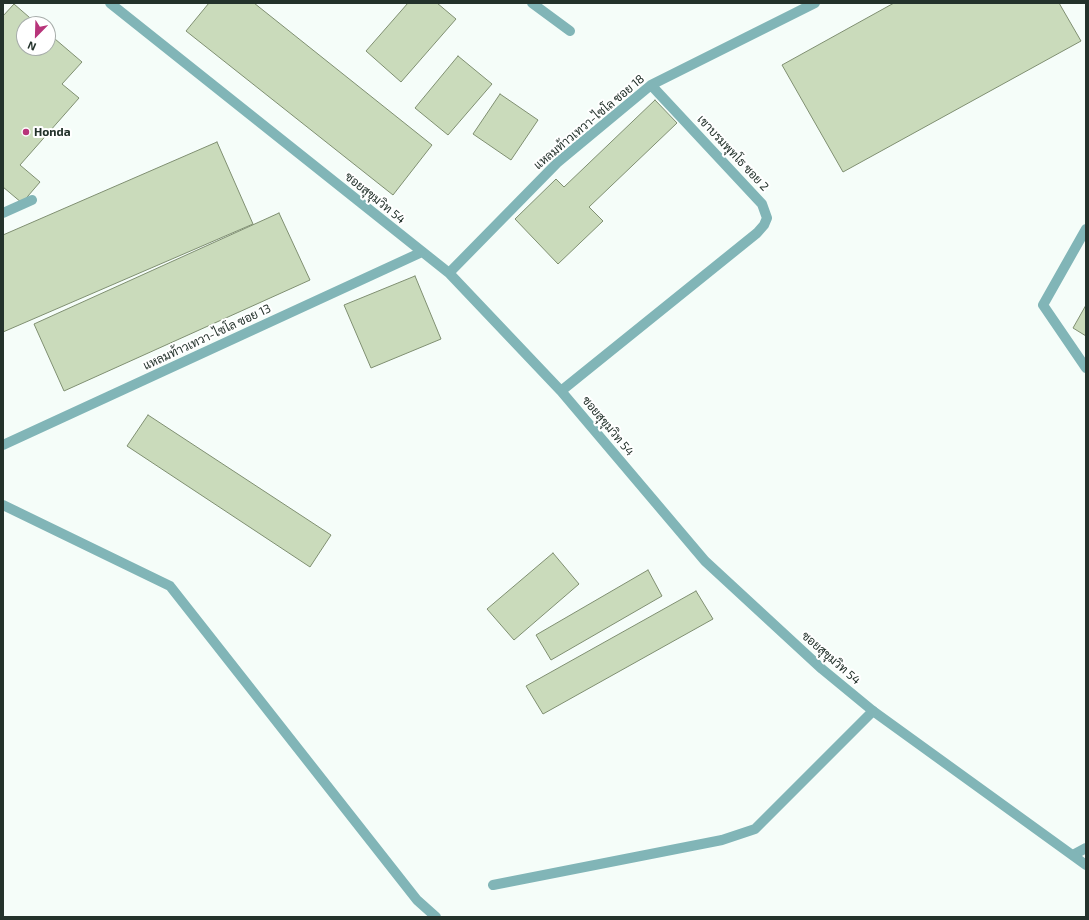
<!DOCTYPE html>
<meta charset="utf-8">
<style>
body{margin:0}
#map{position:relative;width:1089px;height:920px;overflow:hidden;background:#f5fdf9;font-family:"Exo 2",sans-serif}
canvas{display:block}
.frame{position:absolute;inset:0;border:4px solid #23322b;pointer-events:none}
.north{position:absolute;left:16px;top:16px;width:40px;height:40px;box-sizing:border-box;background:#fff;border:1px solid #a7adaa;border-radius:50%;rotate:203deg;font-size:11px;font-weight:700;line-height:16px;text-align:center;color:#23322b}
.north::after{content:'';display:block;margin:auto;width:14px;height:18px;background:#b8347a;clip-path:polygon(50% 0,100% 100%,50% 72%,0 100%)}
</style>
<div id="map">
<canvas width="1089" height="920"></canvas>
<div class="frame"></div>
<div class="north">N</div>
</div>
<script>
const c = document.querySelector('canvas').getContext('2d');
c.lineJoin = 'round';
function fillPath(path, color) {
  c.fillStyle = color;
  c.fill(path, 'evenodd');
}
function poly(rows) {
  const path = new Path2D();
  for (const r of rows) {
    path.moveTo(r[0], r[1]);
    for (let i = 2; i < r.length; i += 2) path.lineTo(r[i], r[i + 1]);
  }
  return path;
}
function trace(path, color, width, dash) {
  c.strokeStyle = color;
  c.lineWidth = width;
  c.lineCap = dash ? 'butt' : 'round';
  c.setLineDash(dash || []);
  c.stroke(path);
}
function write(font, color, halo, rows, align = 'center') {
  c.font = font + ' "Exo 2",Sarabun,sans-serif';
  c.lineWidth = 4;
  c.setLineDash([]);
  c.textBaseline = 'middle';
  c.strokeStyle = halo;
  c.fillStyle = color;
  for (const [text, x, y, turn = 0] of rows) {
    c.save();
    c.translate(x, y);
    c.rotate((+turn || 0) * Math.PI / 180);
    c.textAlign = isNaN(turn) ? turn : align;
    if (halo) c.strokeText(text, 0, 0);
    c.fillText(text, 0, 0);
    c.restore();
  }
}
const building = poly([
 [209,3,254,3,432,145,393,195,186,31,209,3],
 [408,3,437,3,456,19,401,82,366,51,408,3],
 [894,3,1059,3,1081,41,843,172,782,65,894,3],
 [14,4,37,24,24,24,24,48,48,48,48,33,82,62,62,84,79,98,20,165,40,182,22,203,3,187,3,16,14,4],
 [458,56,492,84,448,135,415,108,458,56],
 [500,94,538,120,511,160,473,134,500,94],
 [655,100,677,123,589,207,603,221,558,264,515,219,556,179,564,187,655,100],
 [217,142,253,224,3,332,3,235,217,142],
 [279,213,310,280,64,391,34,324,279,213],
 [415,276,441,339,371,368,344,305,415,276],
 [1086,305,1086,336,1073,328,1086,305],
 [148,415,331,535,310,567,127,446,148,415],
 [553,553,579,584,514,640,487,609,553,553],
 [648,570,662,596,551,660,536,635,648,570],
 [696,591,713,619,543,714,526,686,696,591]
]);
const lane = poly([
 [3,213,32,200],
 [1086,229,1043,305,1086,368],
 [1073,855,1086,848],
 [493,885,722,840,755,829,873,711]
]);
const street = poly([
 [110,3,449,273,561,391,705,561,822,669,873,711,1086,865],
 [532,3,570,31],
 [449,273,557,163,651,85,815,3],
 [561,391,757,233,764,225,767,218,762,204,651,85],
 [3,445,422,252],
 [3,505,170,586,417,900,436,917]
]);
const markers = [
 [26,132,4,"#b8347a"]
];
const streetNames = [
 ["แหลมท้าวเทวา-ไซโล ซอย 18",589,122,-40],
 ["เขาบรมพุทโธ ซอย 2",733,153,47],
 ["ซอยสุขุมวิท 54",375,198,39],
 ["แหลมท้าวเทวา-ไซโล ซอย 13",207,337,-25],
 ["ซอยสุขุมวิท 54",608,426,50],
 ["ซอยสุขุมวิท 54",831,658,41]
];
const poiNames = [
 ["Honda",34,132]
];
fillPath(building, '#cadbbb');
trace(building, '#7f8f71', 1);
trace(lane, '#81b5b7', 10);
trace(street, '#81b5b7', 10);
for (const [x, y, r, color] of markers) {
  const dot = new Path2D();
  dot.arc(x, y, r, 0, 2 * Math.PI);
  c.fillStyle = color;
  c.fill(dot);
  trace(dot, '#fff', 1.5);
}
write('12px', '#23322b', '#fff', streetNames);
write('bold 12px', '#23322b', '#fff', poiNames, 'left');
</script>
